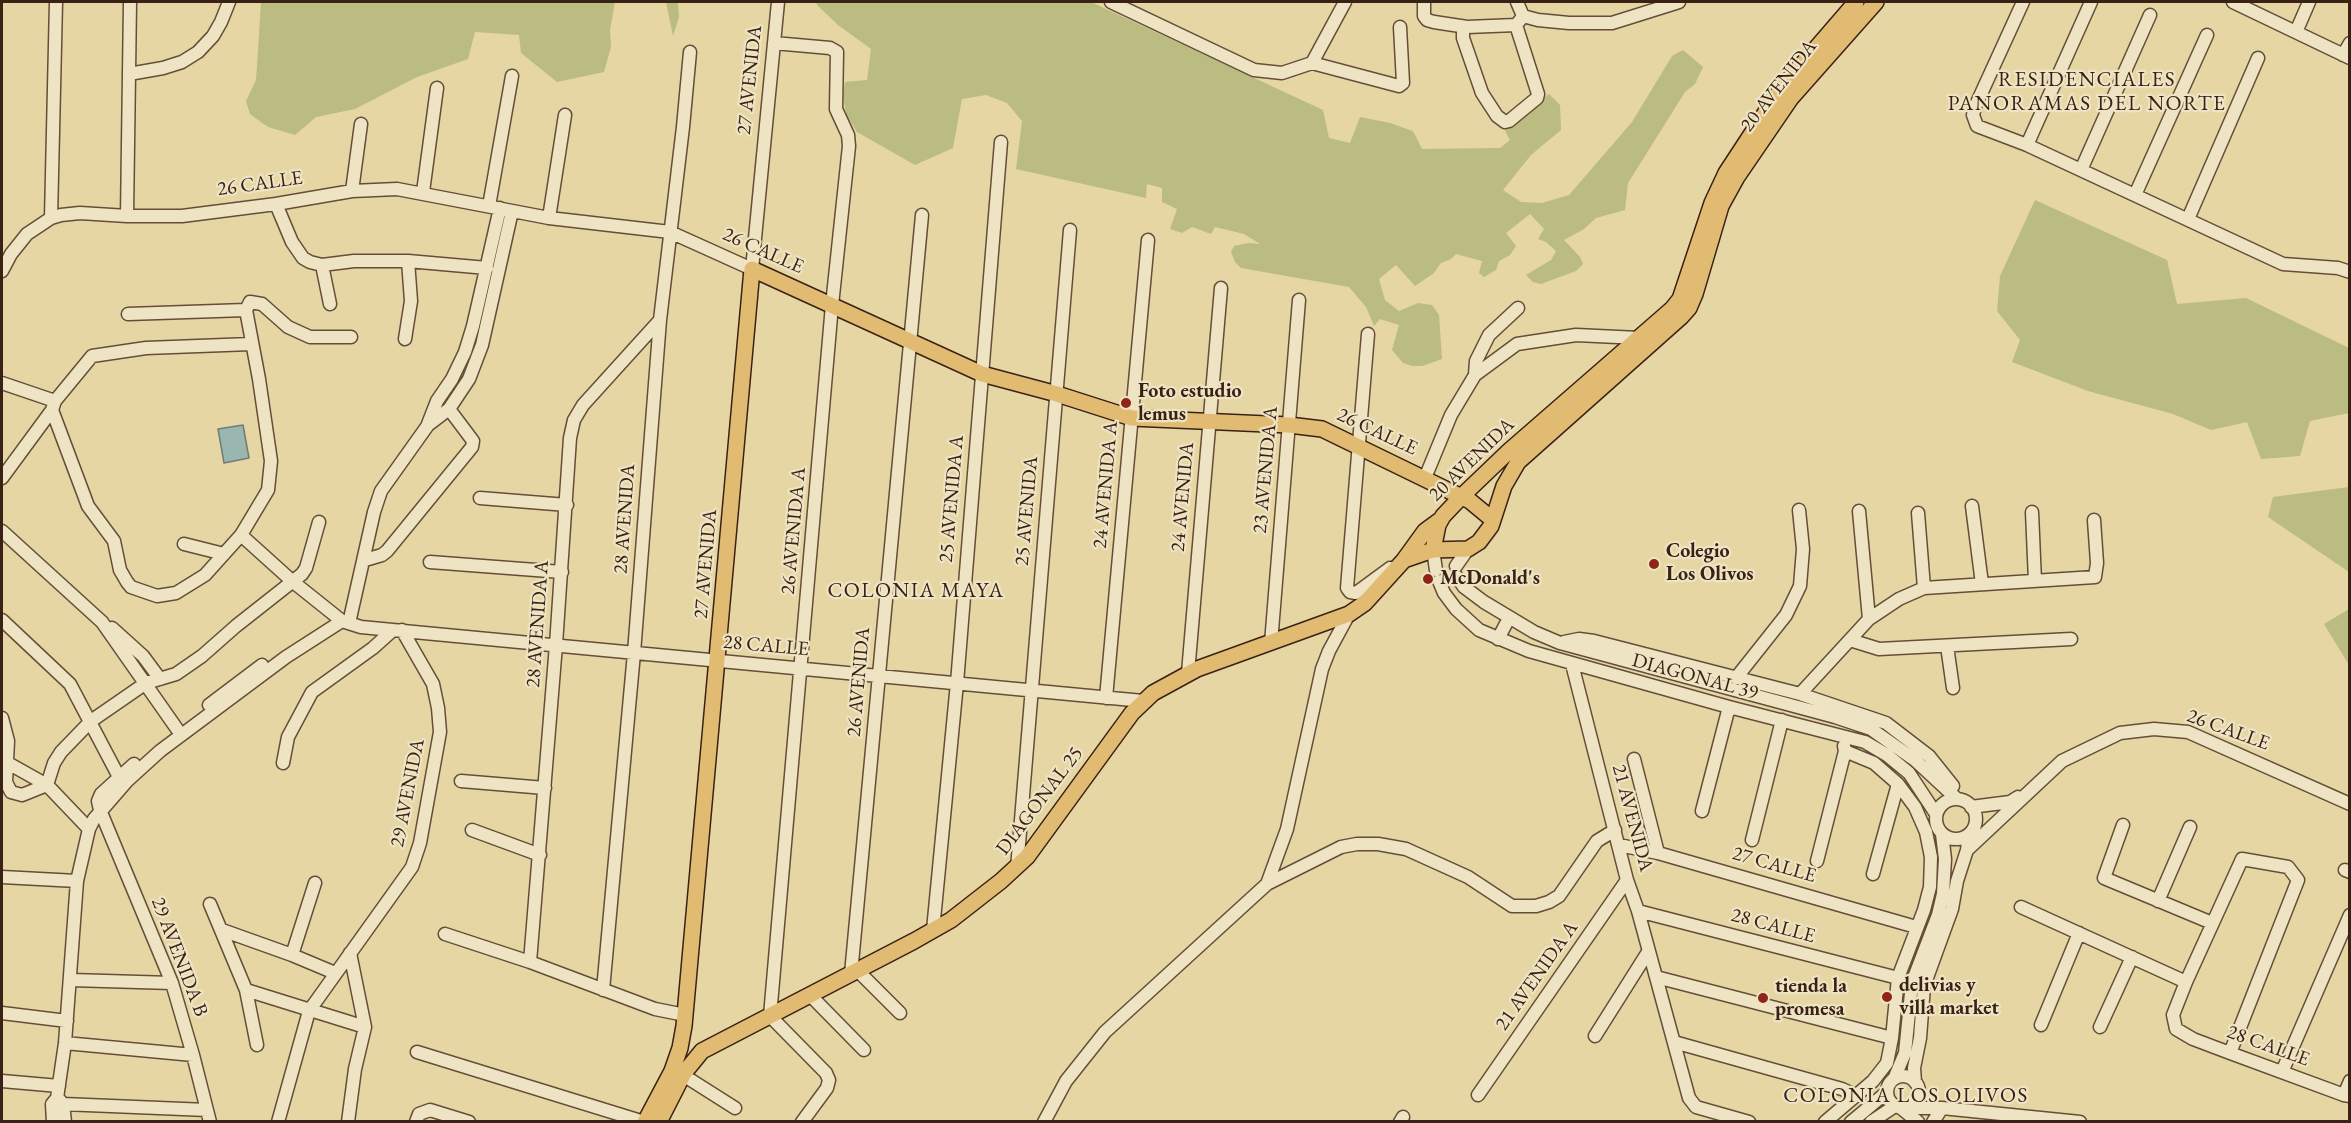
<!DOCTYPE html>
<style>
body{margin:0}
#map{position:relative;width:2351px;height:1123px;overflow:hidden;background:#e5d6a3;font-family:"EB Garamond",serif}
canvas{display:block}
.frame{position:absolute;inset:0;border:3px solid #392116;pointer-events:none}
</style>
<div id="map">
<canvas width="2351" height="1123"></canvas>
<div class="frame"></div>
</div>
<script>
const c = document.querySelector('canvas').getContext('2d');
c.lineJoin = 'round';
function fillPath(path, color) {
  c.fillStyle = color;
  c.fill(path, 'evenodd');
}
function poly(rows) {
  const path = new Path2D();
  for (const r of rows) {
    if (r.length === 3) {
      path.moveTo(r[0] + r[2], r[1]);
      path.arc(r[0], r[1], r[2], 0, 2 * Math.PI);
      continue;
    }
    path.moveTo(r[0], r[1]);
    for (let i = 2; i < r.length; i += 2) path.lineTo(r[i], r[i + 1]);
  }
  return path;
}
function trace(path, color, width, dash) {
  c.strokeStyle = color;
  c.lineWidth = width;
  c.lineCap = dash ? 'butt' : 'round';
  c.setLineDash(dash || []);
  c.stroke(path);
}
function write(font, color, halo, rows, align = 'center') {
  c.font = font + ' "EB Garamond",serif';
  c.lineWidth = 4.5;
  c.setLineDash([]);
  c.textBaseline = 'middle';
  c.strokeStyle = halo;
  c.fillStyle = color;
  for (const [text, x, y, turn = 0] of rows) {
    c.save();
    c.translate(x, y);
    c.rotate((+turn || 0) * Math.PI / 180);
    c.textAlign = isNaN(turn) ? turn : align;
    if (halo) c.strokeText(text, 0, 0);
    c.fillText(text, 0, 0);
    c.restore();
  }
}
const green = poly([
 [261,2,615,2,610,30,611,47,604,72,557,82,521,53,519,35,475,32,468,59,417,77,355,109,316,117,295,135,268,127,250,114,246,101,256,80],
 [666,2,678,2,679,17,673,36],
 [816,2,1091,2,1323,110,1329,138,1350,143,1360,117,1390,123,1413,131,1422,149,1500,148,1510,140,1505,131,1524,112,1549,94,1560,105,1561,130,1531,155,1503,190,1521,202,1542,203,1569,195,1632,122,1672,56,1683,50,1703,67,1695,84,1685,92,1628,183,1625,210,1596,218,1584,229,1564,240,1580,257,1583,264,1576,271,1541,284,1533,282,1526,275,1551,260,1556,251,1546,242,1538,239,1544,229,1530,214,1506,233,1516,246,1510,255,1499,261,1496,270,1484,277,1479,273,1482,261,1456,254,1451,259,1441,263,1434,273,1415,286,1396,265,1379,279,1385,300,1399,311,1418,303,1432,305,1439,315,1442,359,1422,366,1412,366,1403,363,1392,350,1399,325,1380,319,1374,326,1366,307,1349,287,1241,268,1235,262,1231,252,1234,246,1248,243,1260,244,1244,234,1215,227,1211,234,1192,227,1182,233,1170,229,1177,209,1162,202,1162,188,1147,184,1146,198,1016,169,1022,121,1007,103,986,95,962,99,953,148,915,165,857,132,846,114,843,96,845,82,867,80,871,49,838,25,817,5],
 [2035,200,2167,260,2177,304,2246,298,2349,348,2349,413,2310,421,2300,456,2261,459,2247,422,2211,430,2173,414,2088,391,2012,362,2020,340,1997,311,2000,276],
 [2349,487,2349,572,2268,517,2273,497],
 [2349,609,2349,665,2324,624]
]);
const water = poly([
 [243,425,249,458,224,463,218,429,243,425]
]);
const minor = poly([
 [1111,2,1254,70,1282,73,1312,63,1399,86,1403,83,1400,27],
 [1424,2,1424,16,1427,20,1434,22,1467,27,1516,25,1521,19],
 [1517,2,1523,16,1538,20,1569,23,1612,23,1679,2],
 [2023,2,1975,107,1973,115,1977,126,2027,145,2283,264,2338,268,2350,272],
 [2233,2,2350,58],
 [1467,27,1463,30,1463,38,1482,93,1497,116,1505,122,1509,121,1537,98,1538,94,1516,25],
 [2296,32,2309,2],
 [774,43,830,48,837,52,836,109,848,135,849,146,832,305,770,1016,826,1073,829,1080,827,1088,802,1122],
 [2343,55,2350,43],
 [1312,63,1345,2],
 [129,74,163,68,182,62,198,52,213,36,221,22,229,2],
 [2027,145,2091,2],
 [2081,170,2150,15],
 [352,191,361,124],
 [423,192,437,88],
 [2135,195,2207,35],
 [276,204,292,242,303,258,310,262,322,265,354,261,408,261,487,268],
 [489,206,512,76],
 [127,216,130,2],
 [51,218,56,2],
 [549,218,565,115],
 [2188,219,2258,58],
 [322,265,330,304],
 [2,271,11,254,27,234,51,218,61,215,80,213,127,216,182,216,276,204,352,191,397,189,549,218,670,232,752,269,778,2],
 [128,314,246,310],
 [1368,334,1347,588,1350,592,1356,593,1390,568],
 [405,339,411,301,408,261],
 [1475,375,1476,361,1489,335,1518,308],
 [2,383,55,401],
 [52,410,88,506,114,541,120,570,127,582,131,587,157,596,176,593,205,575,241,535,268,490,271,461,259,379,246,310,250,302,262,304,288,327,310,337,351,337],
 [428,424,437,401,452,379,465,352,473,326,500,208],
 [2,478,52,410,55,401,92,356,146,348,251,344],
 [1425,478,1451,415,1475,375,1517,344,1576,335,1639,338],
 [480,498,567,505],
 [1972,506,1982,584],
 [1859,511,1869,619],
 [2032,512,2035,581],
 [1918,513,1924,588],
 [2,531,102,622,177,729],
 [241,535,292,581,342,621,361,627,1143,701],
 [184,544,224,554],
 [1433,550,1436,570],
 [365,560,382,555,387,551,472,447,473,441,449,409],
 [430,562,562,572],
 [1456,566,1468,549],
 [1457,577,1464,587,1484,602,1534,632,1560,643,1835,717,1871,729,1915,760,1957,799],
 [1439,581,1444,593,1456,609,1479,630,1529,651,1729,707,1865,742,1887,755,1909,773,1936,814],
 [2,620,70,684,119,777],
 [349,623,374,512,381,491,428,425,449,409,469,379,482,345,512,211],
 [112,628,143,656,160,679],
 [1498,639,1509,618],
 [1850,640,1879,649,2071,639],
 [1564,642,1579,639,1594,641,1800,694,1886,723,1929,756,1953,786],
 [1271,643,1299,300],
 [1947,646,1953,688],
 [1572,664,1627,880,1638,911,1689,1098,1696,1107,1749,1122],
 [1188,673,1221,288],
 [1736,678,1786,615,1800,586,1803,549,1799,510],
 [1800,694,1869,619,1899,599,1924,588,2095,577,2097,563,2094,520],
 [1106,698,1148,240],
 [209,705,262,665],
 [2,718,8,741,6,782,11,792,22,795,47,785,54,763,61,752,91,721,146,683,176,674,202,656,236,626,302,574,306,568,319,522],
 [1634,759,1658,853],
 [6,762,47,785,89,829],
 [283,763,288,737,312,692,373,648,393,630],
 [134,764,101,794,98,801,100,810,172,983,193,1055,210,1122],
 [461,781,545,788],
 [1956,819,20],
 [1971,807,2010,802,2018,797],
 [1702,811,1729,707],
 [2123,825,2104,878,2212,923],
 [472,830,540,855],
 [1752,840,1782,720],
 [1619,845,1658,853,1916,927],
 [1967,850,2062,761,2120,733,2154,729,2188,732,2350,804],
 [1817,861,1845,751,1844,746],
 [1017,868,1070,230],
 [2345,870,2350,872],
 [1873,874,1898,784],
 [2,877,77,881],
 [1267,884,1287,829,1322,669,1329,651,1349,614],
 [2158,901,2190,827],
 [210,904,246,990,257,1045],
 [2021,907,2186,982],
 [1638,911,1898,978],
 [222,930,292,955,335,973],
 [933,930,957,683,1001,142],
 [445,934,530,962,655,1009,685,1015],
 [292,955,315,883],
 [530,962,556,645,570,438,574,420,583,405,660,320],
 [858,971,900,1013],
 [851,974,922,215],
 [1656,977,1892,1038],
 [71,980,172,983],
 [246,990,365,1027],
 [603,990,634,653,660,320,683,127,690,52],
 [810,995,864,1050],
 [2,1013,67,1021],
 [2041,1025,2079,933],
 [2100,1027,2132,957],
 [1595,1036,1648,952],
 [1674,1042,1842,1089,1857,1096],
 [65,1043,193,1055],
 [417,1052,644,1122],
 [2230,1053,2298,880,2288,867,2242,859,2186,982,2173,1015,2176,1029,2193,1039,2230,1053,2344,1095,2350,1096],
 [2282,1072,2350,915],
 [683,1075,735,1108],
 [1903,1092,16],
 [1894,1079,1905,1053,1912,983,1938,915,1943,894,1945,859,1942,834],
 [2,1081,59,1086],
 [1915,1082,1914,1068,1920,1038,1924,986,1952,909,1957,881,1967,850,1969,835],
 [1478,1095,1627,880],
 [2344,1095,2350,1081],
 [58,1098,63,1104,65,1122],
 [63,1104,207,1110],
 [1901,1108,1918,1122],
 [1907,1108,1942,1108,2080,1122],
 [53,1122,52,1104,57,1098,65,1043,77,881,89,829,94,819,127,781,160,751,286,657,342,621],
 [278,1122,309,1011,412,867,420,843,440,732,438,708,433,684,402,630],
 [348,1122,355,1069,365,1027,350,953],
 [416,1122,419,1114,430,1110,469,1122],
 [1044,1122,1066,1081,1105,1032,1267,884,1341,847,1357,844,1378,844,1406,849,1468,877,1512,906,1536,906,1549,902,1559,896,1597,841,1615,830],
 [1400,1122,1403,1117],
 [1825,1122,1873,1081,1887,1063,1892,1038,1898,978,1924,910,1930,887,1931,857,1926,832,1915,807,1898,784,1874,763,1845,751],
 [1851,1122,1887,1092],
 [1871,1122,1895,1106],
 [1933,1122,1942,1108]
]);
const major = poly([
 [1433,550,1438,525,1443,516,1462,496,1509,451,1672,309,1680,299,1712,203,1726,173,1781,89,1856,2],
 [1404,560,1433,550,1468,549,1479,542,1491,526,1504,486,1518,462,1681,317,1689,308,1695,294,1721,206,1737,177,1791,98,1876,2],
 [645,1122,672,1071,680,1048,684,1026,752,269,982,374,1057,394,1132,418,1289,425,1322,429,1470,501,1493,520],
 [659,1122,684,1073,702,1051,914,941,951,920,1001,881,1027,857,1132,713,1153,693,1197,669,1349,614,1365,603,1404,560,1425,531,1440,520]
]);
const markers = [
 [1126,403,6,"#8f2418"],
 [1654,564,6,"#8f2418"],
 [1428,579,6,"#8f2418"],
 [1887,997,6,"#8f2418"],
 [1763,998,6,"#8f2418"]
];
const streetNames = [
 ["27 AVENIDA",750,80,-84],
 ["20 AVENIDA",1779,86,-52],
 ["26 CALLE",260,184,-8],
 ["26 CALLE",763,251,24],
 ["26 CALLE",1377,432,25],
 ["20 AVENIDA",1472,460,-44],
 ["23 AVENIDA A",1266,470,-85],
 ["24 AVENIDA A",1106,485,-85],
 ["24 AVENIDA",1183,497,-85],
 ["25 AVENIDA A",952,499,-85],
 ["25 AVENIDA",1027,511,-85],
 ["28 AVENIDA",625,519,-86],
 ["26 AVENIDA A",794,531,-85],
 ["27 AVENIDA",706,564,-85],
 ["28 AVENIDA A",538,624,-86],
 ["28 CALLE",766,646,5],
 ["DIAGONAL 39",1695,677,15],
 ["26 AVENIDA",859,682,-85],
 ["26 CALLE",2228,730,20],
 ["29 AVENIDA",408,793,-79],
 ["DIAGONAL 25",1040,801,-53],
 ["21 AVENIDA",1632,818,75],
 ["27 CALLE",1774,865,16],
 ["28 CALLE",1773,926,15],
 ["29 AVENIDA B",179,957,69],
 ["21 AVENIDA A",1537,976,-55],
 ["28 CALLE",2268,1046,20]
];
const poiNames = [
 ["Foto estudio",1138,392],
 ["lemus",1138,415],
 ["Colegio",1666,552],
 ["Los Olivos",1666,575],
 ["McDonald's",1440,579],
 ["delivias y",1899,986],
 ["villa market",1899,1009],
 ["tienda la",1775,987],
 ["promesa",1775,1010]
];
const neighbourhoodNames = [
 ["RESIDENCIALES",2087,80],
 ["PANORAMAS DEL NORTE",2087,104],
 ["COLONIA MAYA",916,591],
 ["COLONIA LOS OLIVOS",1906,1096]
];
fillPath(green, '#babc81');
fillPath(water, '#9ab6b1');
trace(water, '#737a73', 1.5);
trace(minor, '#644e39', 15);
trace(major, '#392116', 18);
trace(minor, '#eee4c3', 12);
trace(major, '#e2bb72', 15);
for (const [x, y, r, color] of markers) {
  const dot = new Path2D();
  dot.arc(x, y, r, 0, 2 * Math.PI);
  c.fillStyle = color;
  c.fill(dot);
  trace(dot, '#eee4c3', 2);
}
write('20px', '#392116', '#eee4c3', streetNames);
write('bold 20px', '#392116', '#eee4c3', poiNames, 'left');
c.letterSpacing = '1.5px';
write('21px', '#392116', '#eee4c3', neighbourhoodNames);
c.letterSpacing = '0px';
</script>
